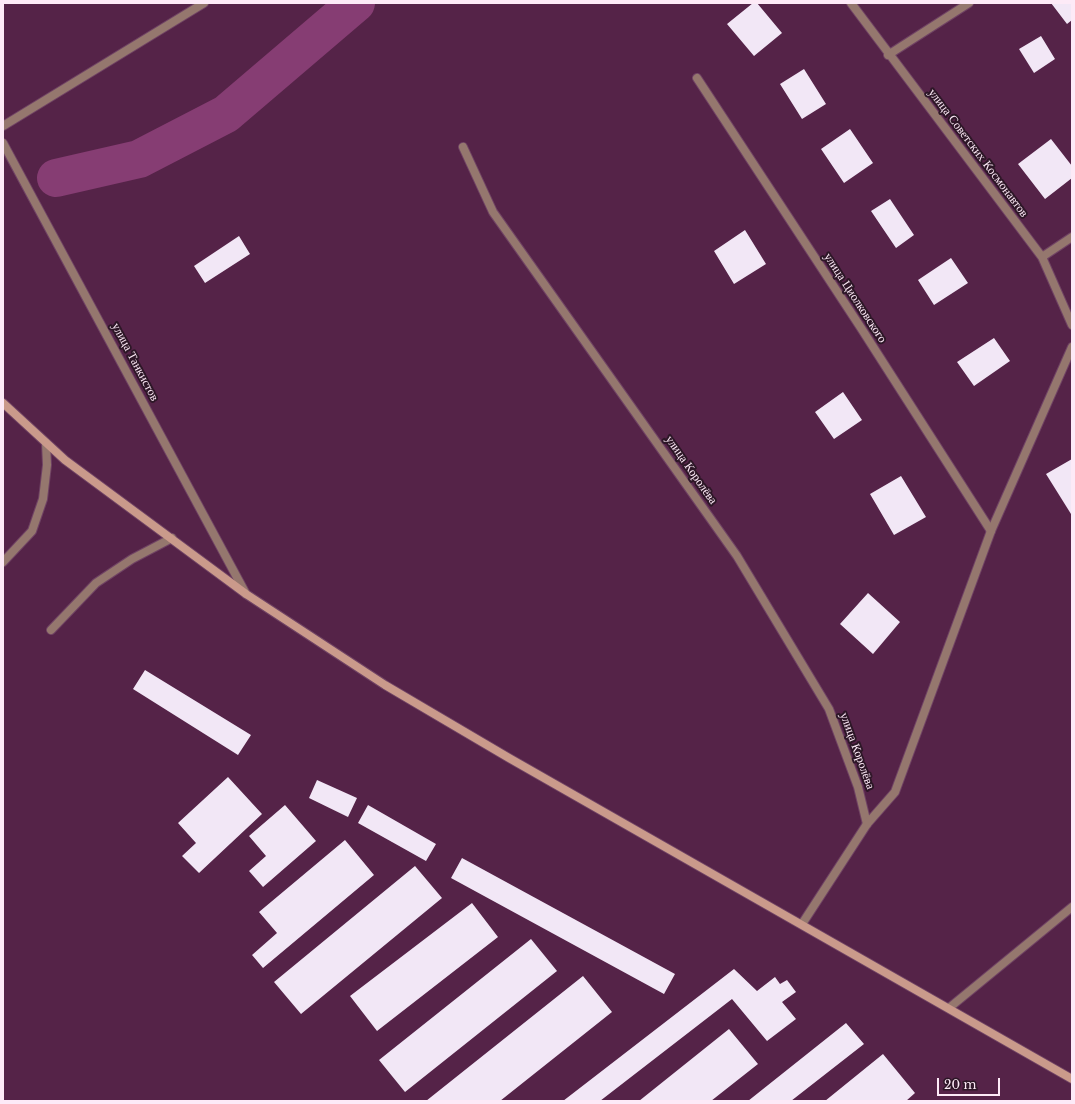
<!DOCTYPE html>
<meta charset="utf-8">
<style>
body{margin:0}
#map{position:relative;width:1075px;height:1104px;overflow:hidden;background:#552348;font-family:"Libre Baskerville",serif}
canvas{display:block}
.frame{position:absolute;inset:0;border:4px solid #fdeaf7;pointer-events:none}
.scale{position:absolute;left:937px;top:1078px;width:63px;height:18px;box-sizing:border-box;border:2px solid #fdeaf7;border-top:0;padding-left:5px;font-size:12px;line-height:14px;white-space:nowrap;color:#fdeaf7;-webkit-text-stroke:3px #2d1727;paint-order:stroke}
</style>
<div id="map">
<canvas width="1075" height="1104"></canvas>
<div class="frame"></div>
<div class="scale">20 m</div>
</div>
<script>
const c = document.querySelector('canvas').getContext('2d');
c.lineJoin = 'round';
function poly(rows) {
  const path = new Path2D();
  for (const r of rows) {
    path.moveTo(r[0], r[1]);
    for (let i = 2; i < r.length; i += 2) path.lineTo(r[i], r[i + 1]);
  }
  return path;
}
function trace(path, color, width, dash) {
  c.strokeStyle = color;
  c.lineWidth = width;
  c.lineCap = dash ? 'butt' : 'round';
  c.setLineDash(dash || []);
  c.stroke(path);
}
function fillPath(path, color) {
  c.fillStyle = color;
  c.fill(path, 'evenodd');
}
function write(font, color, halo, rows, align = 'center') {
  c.font = font + ' "Libre Baskerville",serif';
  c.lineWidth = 4;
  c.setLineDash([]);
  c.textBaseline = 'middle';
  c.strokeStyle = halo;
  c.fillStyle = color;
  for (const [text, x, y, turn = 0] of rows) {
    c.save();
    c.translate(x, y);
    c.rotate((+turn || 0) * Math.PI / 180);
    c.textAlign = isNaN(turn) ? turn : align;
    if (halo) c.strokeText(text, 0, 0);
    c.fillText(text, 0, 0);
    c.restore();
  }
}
const river = poly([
 [56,178,139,159,226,114,356,3]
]);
const building = poly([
 [753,3,757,3,782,33,754,56,727,24],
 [1051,3,1072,3,1072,20,1067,24],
 [1041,36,1055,59,1034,73,1019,49],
 [804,69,826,104,802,119,780,84],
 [850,129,873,163,844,183,821,149],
 [1051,139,1072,166,1072,178,1045,199,1018,164],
 [890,199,914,235,896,248,871,211],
 [745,230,766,264,734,284,714,251],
 [239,236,250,254,205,283,194,266],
 [951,258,968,283,934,305,918,280],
 [994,338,1010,361,974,386,957,362],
 [843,392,862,420,834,439,815,412],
 [1072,459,1072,514,1071,514,1046,474],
 [901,476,926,517,894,535,870,494],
 [868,593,900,622,873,654,840,624],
 [145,670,251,735,238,755,133,689],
 [228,777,262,814,199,873,182,856,196,843,178,823],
 [317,780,357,798,348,817,309,798],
 [285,805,316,841,263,887,249,871,266,856,249,836],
 [368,805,436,844,426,861,358,823],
 [345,840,374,875,263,968,252,955,277,933,259,912],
 [462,858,675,974,664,994,451,878],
 [415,866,442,898,301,1014,274,982],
 [472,903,498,937,377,1031,350,996],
 [531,939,557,971,405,1092,379,1060],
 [734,969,757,991,775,977,780,984,787,980,796,992,782,1002,796,1019,767,1041,732,999,600,1101,563,1101],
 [583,976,612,1012,500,1101,426,1101],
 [846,1023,864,1044,791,1101,748,1101],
 [729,1029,758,1064,711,1101,639,1101],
 [883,1054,915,1093,906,1101,825,1101]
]);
const lane = poly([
 [697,78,861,328,991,531],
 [3,126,204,3],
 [463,147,493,212,737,556,829,709,858,787,867,824],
 [3,562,32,531,43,499,47,465,46,443],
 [51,630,96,583,132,559,172,538],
 [949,1008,1072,907]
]);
const street = poly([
 [851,3,1042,257,1072,325],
 [888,55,969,3],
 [3,143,246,594],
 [1042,257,1072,237],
 [802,924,867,824,895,792,991,531,1072,347]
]);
const secondary = poly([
 [3,403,65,460,246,594,385,685,509,758,1072,1079]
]);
const streetNames = [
 ["улица Советских Космонавтов",978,153,53],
 ["улица Циолковского",855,298,57],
 ["улица Танкистов",135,362,62],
 ["улица Королёва",691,470,55],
 ["улица Королёва",857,751,70]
];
trace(river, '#863d73', 38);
fillPath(building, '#f2e7f6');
trace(lane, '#704364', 10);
trace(street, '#704364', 10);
trace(secondary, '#704364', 10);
trace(lane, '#95776e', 8);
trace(street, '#95776e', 8);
trace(secondary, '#ca9a8b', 8);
write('12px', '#fdeaf7', '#2d1727', streetNames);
</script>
